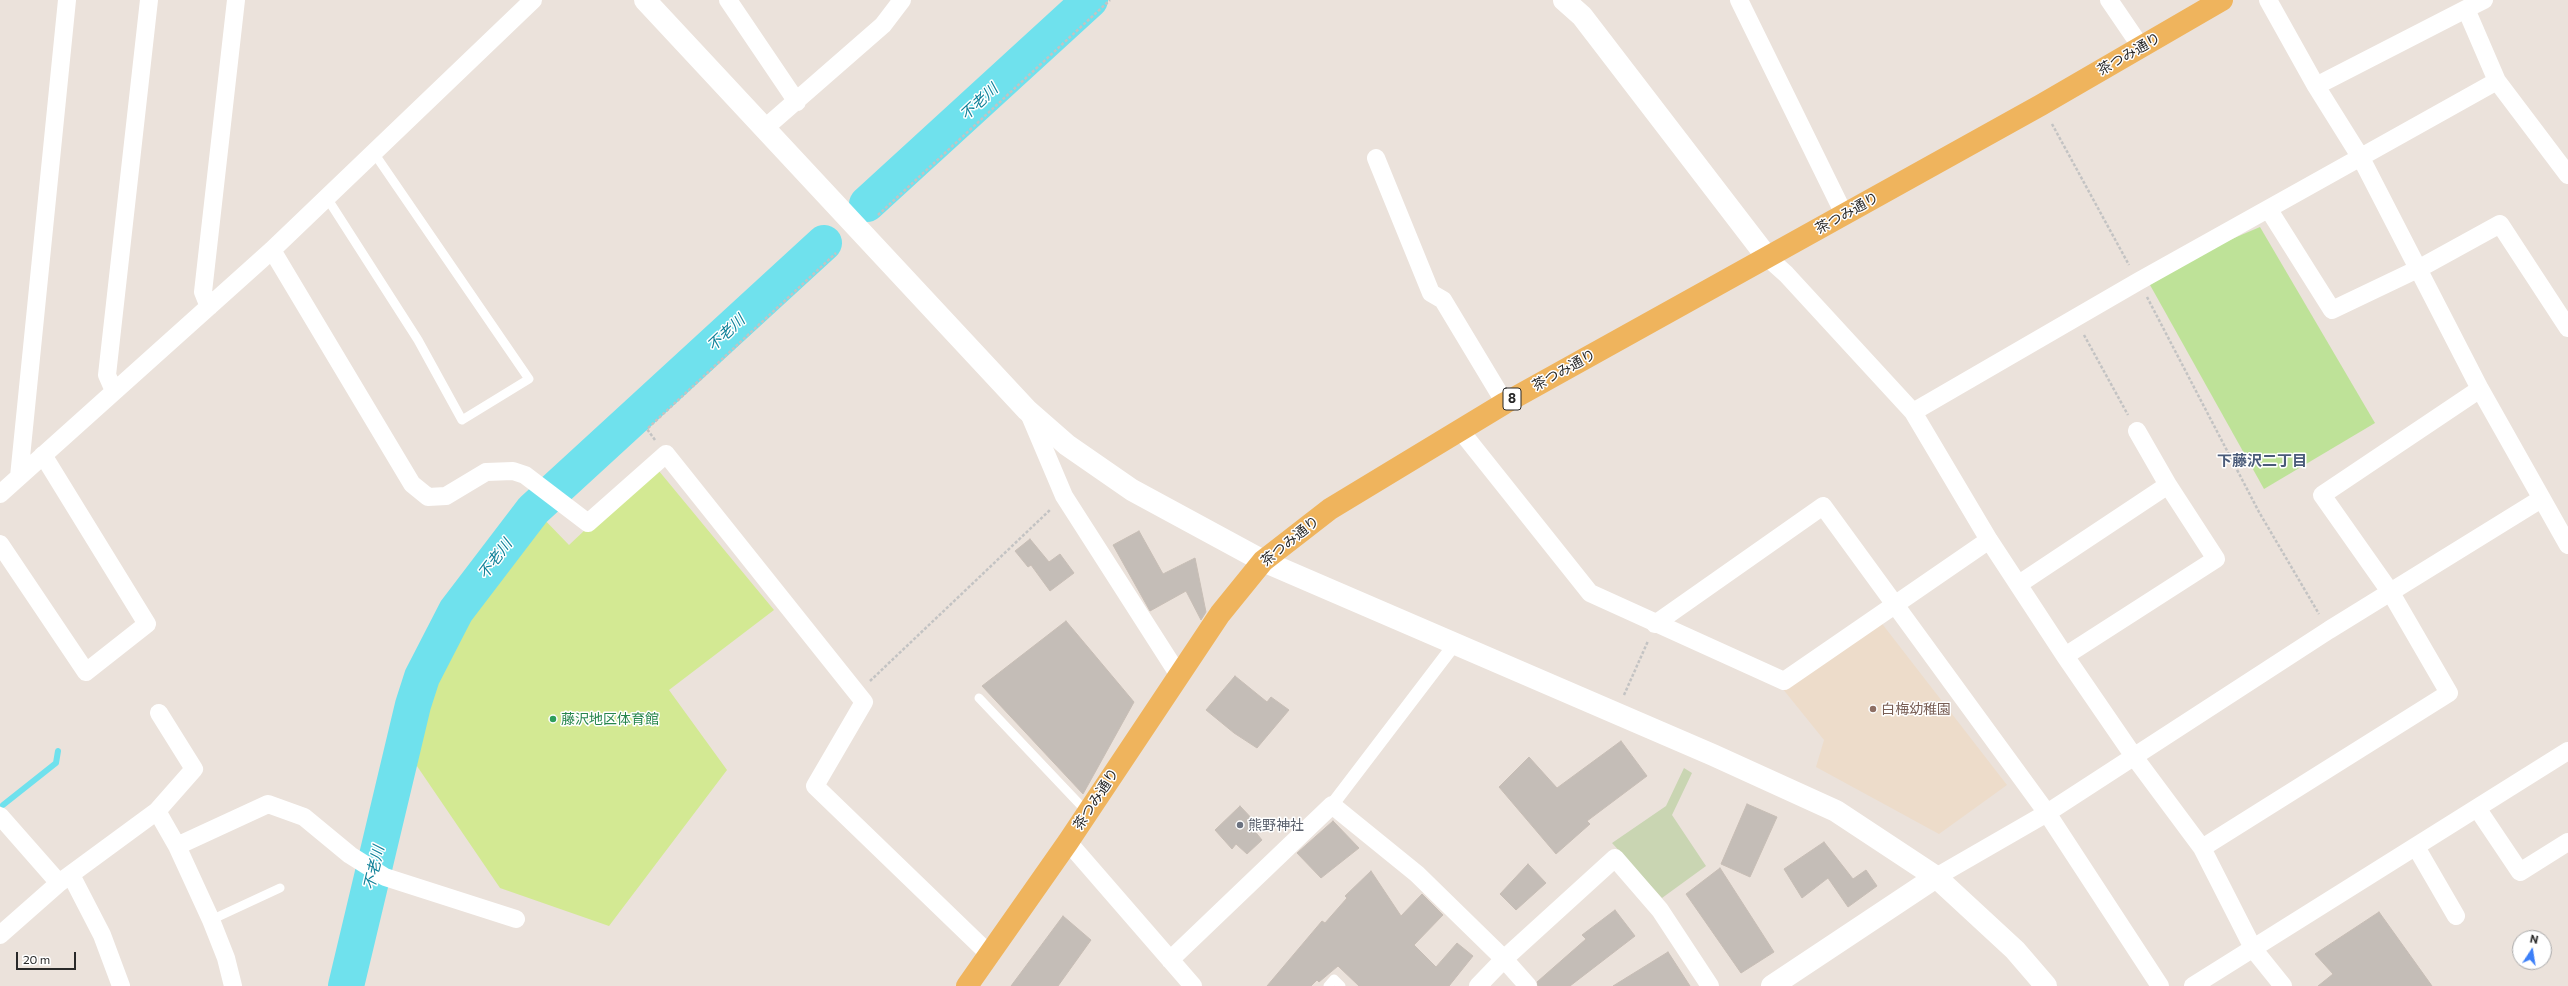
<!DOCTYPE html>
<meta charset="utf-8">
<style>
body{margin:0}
#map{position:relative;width:2568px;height:986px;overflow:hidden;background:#ebe2db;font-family:Commissioner,sans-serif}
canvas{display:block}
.north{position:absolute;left:2512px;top:930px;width:40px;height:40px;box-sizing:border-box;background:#fff;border:1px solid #a9a9a9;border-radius:50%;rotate:12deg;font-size:11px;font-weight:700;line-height:16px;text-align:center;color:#292929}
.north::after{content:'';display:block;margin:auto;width:14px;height:18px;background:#3c7ff8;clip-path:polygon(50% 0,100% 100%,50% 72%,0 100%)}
.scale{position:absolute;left:16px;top:952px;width:60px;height:18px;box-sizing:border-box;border:2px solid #292929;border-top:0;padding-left:5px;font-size:12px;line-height:14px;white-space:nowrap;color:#292929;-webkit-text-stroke:3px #fff;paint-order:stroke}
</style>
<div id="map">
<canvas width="2568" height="986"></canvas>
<div class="north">N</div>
<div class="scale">20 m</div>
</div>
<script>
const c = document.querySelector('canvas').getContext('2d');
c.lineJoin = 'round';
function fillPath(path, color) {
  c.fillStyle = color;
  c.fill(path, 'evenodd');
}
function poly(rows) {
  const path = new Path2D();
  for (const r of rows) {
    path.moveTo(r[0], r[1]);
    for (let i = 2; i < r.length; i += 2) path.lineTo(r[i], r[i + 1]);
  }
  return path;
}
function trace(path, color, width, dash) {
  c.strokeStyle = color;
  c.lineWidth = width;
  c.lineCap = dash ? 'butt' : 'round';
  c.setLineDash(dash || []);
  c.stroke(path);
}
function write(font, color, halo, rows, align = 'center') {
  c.font = font + ' Commissioner,"Noto Sans JP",sans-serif';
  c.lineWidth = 3;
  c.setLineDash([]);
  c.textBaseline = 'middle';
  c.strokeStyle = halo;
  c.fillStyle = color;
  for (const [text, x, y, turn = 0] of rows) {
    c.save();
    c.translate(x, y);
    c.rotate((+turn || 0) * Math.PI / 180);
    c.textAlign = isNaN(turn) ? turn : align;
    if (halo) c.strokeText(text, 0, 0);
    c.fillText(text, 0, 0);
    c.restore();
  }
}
const education = poly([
 [1873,612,2007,785,1939,834,1816,767,1824,740,1774,678]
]);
const green = poly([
 [2260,227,2375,423,2264,489,2145,276]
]);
const cemetery = poly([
 [1684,768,1692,773,1672,815,1706,866,1662,898,1612,843,1666,806]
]);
const pitch = poly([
 [654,465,774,610,669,690,727,770,609,926,500,888,404,747,464,605,539,514,569,545]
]);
const stream = poly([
 [3,805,56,763,58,751]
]);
const river = poly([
 [867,204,1090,0],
 [346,986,413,705,422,677,456,611,533,510,824,243]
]);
const building = poly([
 [1139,531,1163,574,1195,558,1206,612,1201,620,1186,591,1150,611,1113,545,1139,531],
 [1030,539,1049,562,1060,554,1074,573,1050,591,1031,565,1028,567,1015,551,1030,539],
 [1066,621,1134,702,1083,794,982,686,1066,621],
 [1235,676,1267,702,1271,697,1289,710,1257,748,1234,733,1206,710,1235,676],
 [1621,741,1647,776,1587,821,1590,824,1556,854,1499,787,1529,757,1557,788,1621,741],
 [1747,804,1777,817,1750,877,1721,864,1747,804],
 [1240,806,1257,824,1253,829,1262,840,1247,854,1236,844,1232,849,1215,830,1240,806],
 [1333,821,1359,848,1321,878,1297,853,1333,821],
 [1824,842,1853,879,1866,870,1877,886,1848,907,1828,878,1802,898,1784,869,1824,842],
 [1528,864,1546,883,1516,910,1500,894,1528,864],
 [1720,868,1774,952,1741,973,1686,894,1720,868],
 [1371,871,1401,916,1422,894,1443,915,1414,945,1436,967,1457,943,1473,956,1449,986,1359,986,1338,966,1319,982,1317,980,1311,986,1267,986,1322,921,1325,923,1347,898,1345,896,1371,871],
 [1615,910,1635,936,1570,986,1538,986,1537,982,1586,939,1582,935,1615,910],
 [2379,912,2432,986,2318,986,2333,974,2315,954,2379,912],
 [1063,916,1091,940,1058,986,1011,986,1063,916],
 [1668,952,1690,986,1613,986,1668,952]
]);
const path = poly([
 [2052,124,2129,265],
 [878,215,1110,0],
 [2147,297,2259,512,2319,614],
 [2084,335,2128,415],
 [655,440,647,429,836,253],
 [870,681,1051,509],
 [1624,695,1648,641]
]);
const service = poly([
 [327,198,418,340,462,420,529,379,374,153],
 [979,698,1087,812],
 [211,920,280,888],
 [1328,986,1334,979,1341,986]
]);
const pedestrian = poly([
 [1332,805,1454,645]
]);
const minor = poly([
 [728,0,797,102],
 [1739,0,1844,214],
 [2109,0,2141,47],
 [2268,0,2316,86,2361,158,2480,389,2568,545],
 [2484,0,2466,9,2497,81,2568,175],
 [2316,86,2466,9],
 [765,128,883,25,902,0],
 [1376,158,1431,293,1443,300,1505,403],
 [2269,210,2332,310,2420,268,2500,224,2568,328],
 [272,250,412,484,428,497,446,496,486,472,513,471,525,475,588,523,666,454,864,702,815,786,989,954],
 [1767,257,1786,274,1913,412,1989,540,2065,656,2135,758,2202,848,2254,950,2283,986],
 [209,307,203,292,236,0],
 [114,391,107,375,149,0],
 [1028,411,1064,496,1178,674],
 [1913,412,2139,281,2497,81],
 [1460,430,1590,593,1784,681,1989,540],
 [2137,431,2168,485],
 [19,477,67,0],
 [0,494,272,250,533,0],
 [0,544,86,672,147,624,43,455],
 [2019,584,2168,485,2216,559,2065,656],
 [1655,624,1823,506,2047,813,2160,986],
 [2477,808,2520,872,2568,842],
 [157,811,177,846,211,920,226,958,233,986],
 [0,816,59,883],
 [1068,842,1193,986],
 [177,846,268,804,304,817,350,855,385,877,516,919],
 [2416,847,2456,916],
 [2202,848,2449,693,2391,593,2322,495,2480,389],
 [71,875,102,935,121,986],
 [1936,877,2047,813,2329,630,2541,499],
 [0,935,59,883,157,811,194,769,159,713],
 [1170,960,1332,805,1417,874,1504,959,1528,986],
 [1478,986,1504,959,1615,858,1660,910,1710,986],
 [2193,986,2568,751]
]);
const tertiary = poly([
 [645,0,1027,410,1067,445,1132,490,1263,561,1713,755,1836,811,1936,877,2015,950,2046,986],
 [1564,0,1582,16,1767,257],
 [1772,986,1936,877]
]);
const primary = poly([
 [967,986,1068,842,1220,614,1263,561,1330,509,1505,403,2041,105,2222,0]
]);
const markers = [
 [1873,709,4,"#8d6e63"],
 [553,719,4,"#2e9e5b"],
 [1240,825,4,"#6b7280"]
];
const shields = [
 [1512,399,18]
];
const shieldNames = [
 ["8",1512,399]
];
const streetNames = [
 ["茶つみ通り",2129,54,-30],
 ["茶つみ通り",1847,213,-29],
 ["茶つみ通り",1564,370,-29],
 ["茶つみ通り",1290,541,-39],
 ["茶つみ通り",1096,799,-57]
];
const educationNames = [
 ["白梅幼稚園",1881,709]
];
const leisureNames = [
 ["藤沢地区体育館",561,719]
];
const worshipNames = [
 ["熊野神社",1248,825]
];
const waterNames = [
 ["不老川",979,102,-43],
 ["不老川",726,333,-43],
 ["不老川",495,559,-53],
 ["不老川",374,868,-77]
];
const neighbourhoodNames = [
 ["下藤沢二丁目",2262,461]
];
fillPath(education, '#eddcca');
fillPath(green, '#bee298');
fillPath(cemetery, '#c9d5b2');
fillPath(pitch, '#d3e993');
trace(stream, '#6fe1ed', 6);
trace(river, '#6fe1ed', 36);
fillPath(building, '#c4bdb7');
trace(building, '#c7bdb5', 1);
trace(path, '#c3c3c3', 2.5, [3, 2]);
trace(service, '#fff', 9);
trace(pedestrian, '#fff', 13);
trace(minor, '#fff', 18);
trace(tertiary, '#fff', 22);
trace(primary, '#efb45d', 22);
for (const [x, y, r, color] of markers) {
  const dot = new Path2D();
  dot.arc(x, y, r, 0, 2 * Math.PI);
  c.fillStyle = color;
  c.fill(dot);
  trace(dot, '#fff', 1.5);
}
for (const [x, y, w] of shields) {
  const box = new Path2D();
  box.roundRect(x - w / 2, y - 11, w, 22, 3);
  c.fillStyle = '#fff';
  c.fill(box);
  trace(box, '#292929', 1);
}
write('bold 13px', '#292929', null, shieldNames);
write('14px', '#292929', '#fff', streetNames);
write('14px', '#785e54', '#fff', educationNames, 'left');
write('14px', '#27864d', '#fff', leisureNames, 'left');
write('14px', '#5b616d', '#fff', worshipNames, 'left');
write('italic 15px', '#0f8098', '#fff', waterNames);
write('bold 15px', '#4a5b79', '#fff', neighbourhoodNames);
</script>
